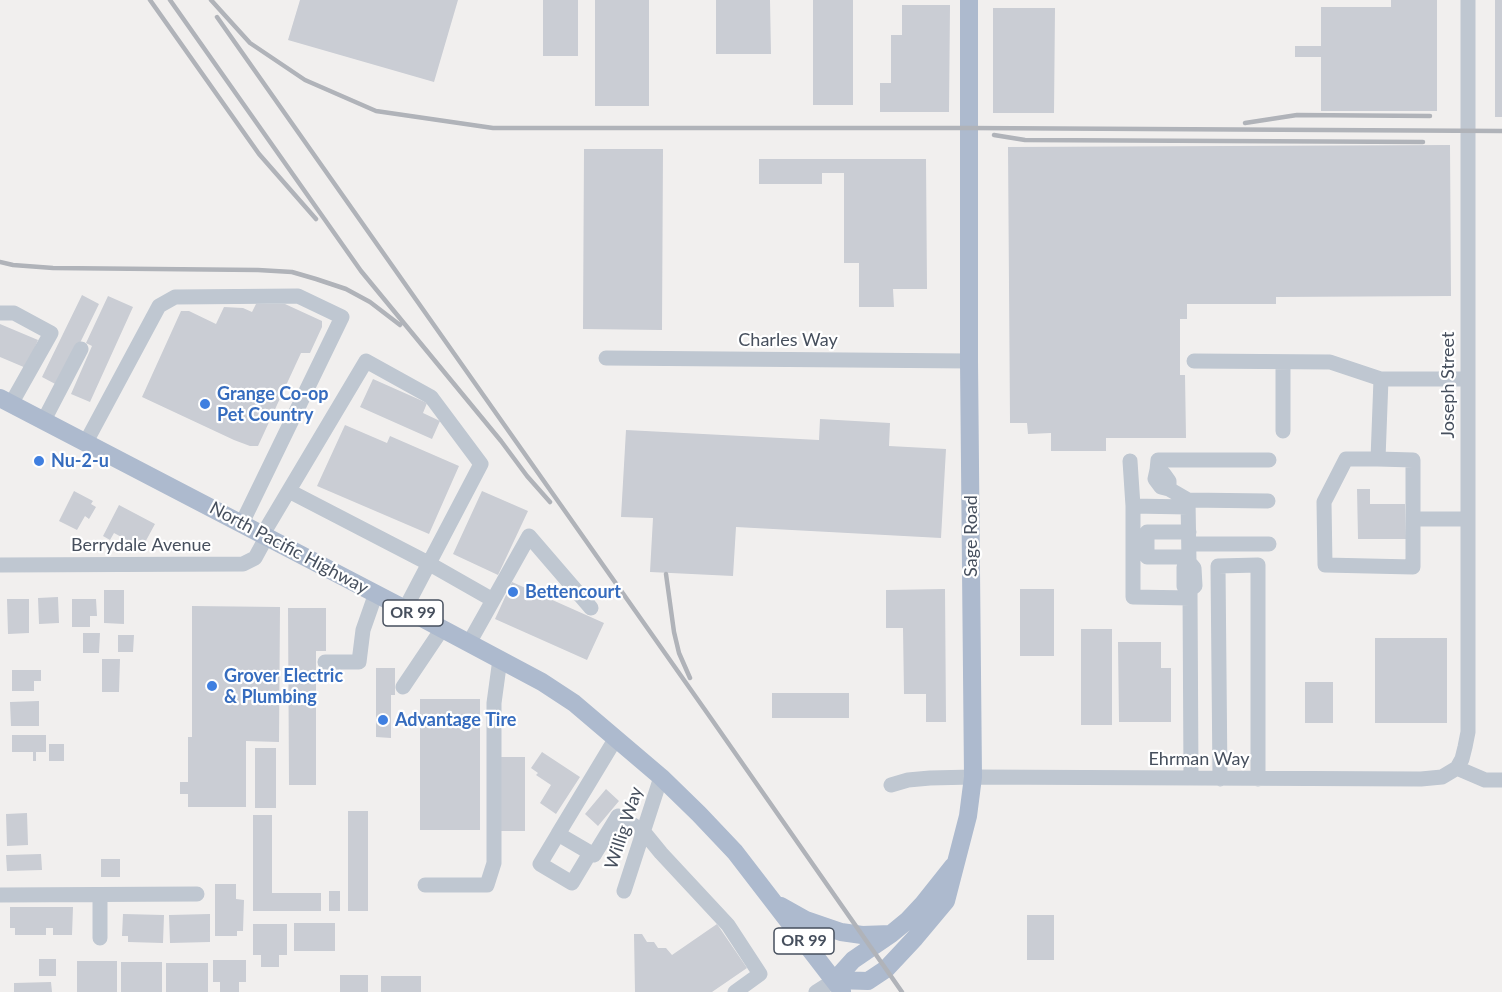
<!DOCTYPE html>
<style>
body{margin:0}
canvas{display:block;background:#f1efee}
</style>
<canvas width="1502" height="992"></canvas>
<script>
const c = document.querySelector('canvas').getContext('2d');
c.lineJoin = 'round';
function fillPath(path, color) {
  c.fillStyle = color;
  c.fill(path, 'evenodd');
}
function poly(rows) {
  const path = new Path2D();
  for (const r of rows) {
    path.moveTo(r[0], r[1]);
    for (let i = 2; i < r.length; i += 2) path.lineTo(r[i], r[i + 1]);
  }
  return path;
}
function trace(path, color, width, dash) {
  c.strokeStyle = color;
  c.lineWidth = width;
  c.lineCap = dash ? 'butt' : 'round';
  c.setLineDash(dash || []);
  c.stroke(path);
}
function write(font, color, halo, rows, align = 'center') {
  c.font = font + ' Lato,sans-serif';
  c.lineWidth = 4.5;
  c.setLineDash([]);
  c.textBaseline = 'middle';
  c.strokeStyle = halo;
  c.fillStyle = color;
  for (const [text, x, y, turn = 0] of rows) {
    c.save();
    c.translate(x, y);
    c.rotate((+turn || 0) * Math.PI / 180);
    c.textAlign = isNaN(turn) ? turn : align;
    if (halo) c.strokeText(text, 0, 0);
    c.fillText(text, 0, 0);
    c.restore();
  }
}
const building = poly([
 [300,0,458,0,434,82,288,40],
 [543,0,578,0,578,56,543,56],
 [595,0,649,0,649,106,595,106],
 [716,0,770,0,771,54,716,54],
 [813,0,853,0,853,105,813,105],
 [1391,0,1437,0,1437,111,1321,111,1321,57,1295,57,1295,46,1321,46,1321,7,1391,7],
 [1495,0,1502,0,1502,117,1495,117],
 [902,5,950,5,949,112,880,112,880,83,891,83,891,35,902,35],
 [993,8,1055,8,1054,113,993,113],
 [1450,145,1451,296,1276,297,1276,304,1187,304,1187,319,1180,319,1180,375,1185,375,1186,438,1106,438,1106,451,1051,451,1051,433,1028,434,1027,423,1010,423,1008,147],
 [584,149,663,149,662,330,583,329],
 [759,159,926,159,927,289,893,289,894,307,859,307,859,263,844,263,844,173,822,173,822,184,759,184],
 [82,295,99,304,59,386,42,377],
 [108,296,133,307,90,402,71,394,92,346,86,343],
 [256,304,285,304,322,321,322,327,310,353,301,353,258,446,250,446,234,440,142,397,181,311,189,311,216,324,224,307,243,308,252,312],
 [0,324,38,340,26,368,0,357],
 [373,379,427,403,423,413,440,421,432,439,360,407],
 [820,419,890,423,889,446,946,449,941,538,736,527,733,576,650,572,653,518,621,517,626,430,819,440],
 [345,425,387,443,390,436,459,466,429,534,317,486],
 [1357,489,1370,489,1370,504,1405,504,1406,539,1358,539],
 [74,491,93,501,91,504,96,507,89,519,85,516,77,530,59,521],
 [482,491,528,511,498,575,453,554],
 [119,505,155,524,142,548,114,533,110,540,103,536],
 [512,582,604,623,587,660,495,619],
 [945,589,946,722,926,722,926,694,904,694,903,628,886,628,886,590],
 [1020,589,1054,589,1054,656,1020,656],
 [104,590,124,590,124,624,104,623],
 [58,597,59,623,39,624,38,598],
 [7,599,29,599,29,633,8,634],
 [72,599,96,599,97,616,90,616,90,627,72,627],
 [192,606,280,607,279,742,246,741,246,807,188,807,188,794,180,794,180,782,188,782,188,737,192,737],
 [288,608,326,608,326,651,316,651,316,785,289,785],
 [1081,629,1112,629,1112,725,1081,725],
 [83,633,100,633,99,653,83,653],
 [118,635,134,635,133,652,118,652],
 [1375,638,1447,638,1447,723,1375,723],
 [1118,642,1161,642,1161,668,1171,668,1171,722,1119,722],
 [102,659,120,659,119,692,102,692],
 [376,668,395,668,395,695,391,695,391,738,376,737],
 [12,670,41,670,41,681,34,681,34,691,12,691],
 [1305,682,1333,682,1333,723,1305,723],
 [772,693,849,693,849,718,772,718],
 [420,699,480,699,480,830,420,830],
 [39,701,39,726,11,726,10,702],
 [12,735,46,735,46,752,36,752,36,761,33,761,33,752,12,752],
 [49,744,64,744,64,761,49,761],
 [255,748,276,748,276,808,255,808],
 [542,752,580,777,556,814,540,803,551,785,536,775,538,773,531,768],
 [501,757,525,757,525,831,501,831],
 [606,789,619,801,598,826,585,814],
 [348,811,368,811,368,911,348,911],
 [27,813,28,845,7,846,6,814],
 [253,815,272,815,272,893,321,893,321,911,253,911],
 [41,854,42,870,7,871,6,855],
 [101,859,120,859,120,877,101,877],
 [215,884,236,884,236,899,244,900,243,931,237,931,237,936,215,936],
 [329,891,340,891,340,911,329,911],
 [10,907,73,907,72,935,53,935,53,928,46,928,46,935,15,935,15,928,10,928],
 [123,914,164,915,163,943,128,942,128,936,122,936],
 [210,914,210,942,170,943,169,915],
 [1027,915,1054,915,1054,960,1027,960],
 [294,923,335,923,335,951,294,951],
 [253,924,287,924,287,955,279,955,279,967,261,967,261,955,253,955],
 [717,924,747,968,712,992,635,992,634,934,642,934,647,942,654,942,658,948,666,948,672,955],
 [39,959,56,959,56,976,39,976],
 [213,960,246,960,246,982,239,982,239,992,220,992,220,982,213,982],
 [77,961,117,961,117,992,77,992],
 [121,962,162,962,162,992,121,992],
 [166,963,208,963,208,992,166,992],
 [340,975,368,975,368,992,340,992],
 [381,976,421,976,421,992,381,992],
 [51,982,52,992,14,992,14,983]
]);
const minor = poly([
 [0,313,14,313,51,333,11,404],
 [606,358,969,361],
 [1194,361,1330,362,1381,379,1468,379],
 [1283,362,1283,431],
 [44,420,81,349],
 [86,442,159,306,175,297,298,296,342,317,242,523],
 [1378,459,1413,460,1413,567,1325,565,1324,502,1346,459,1378,459,1381,379],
 [1130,461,1133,506],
 [1157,470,1158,460,1269,460],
 [1169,489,1169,481,1164,474,1157,470,1155,479,1161,487,1169,489,1188,500],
 [289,491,428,563,493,600],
 [1188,507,1133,506,1133,597,1190,598],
 [1413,519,1468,519],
 [1189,532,1147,532,1147,557,1189,557],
 [263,534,366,361,431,397,481,464,405,609],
 [1189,544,1269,544],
 [1189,562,1188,500,1268,501],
 [0,565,243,564,255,558,267,536],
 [1190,590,1184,586,1184,567,1189,562,1194,568,1195,586,1190,590,1191,778],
 [469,643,529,536,591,608],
 [325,662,359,662,363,630,376,593],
 [403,687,442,629],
 [616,738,558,834,594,855,618,816,643,831,661,853,728,925,760,974,735,992],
 [1457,768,1485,780,1502,780],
 [1220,779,1218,566,1258,565,1258,779],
 [891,785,908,780,930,778,973,777,1421,779,1442,777,1457,768,1462,759,1465,747,1468,732,1468,0],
 [558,834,540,864,572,883,590,853],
 [425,885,487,885,494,863,494,703,500,659],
 [624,891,661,777],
 [0,895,197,894],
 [100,895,100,938],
 [816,992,835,980]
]);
const major = poly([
 [0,398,405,609,542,682,574,703,661,777,699,814,735,852,842,991],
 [781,906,806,920,841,932,862,935,891,934],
 [835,980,868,981,886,969,915,938,946,901,968,816,973,777,969,361,969,0],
 [835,980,853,960,891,934,908,920,922,905,953,866]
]);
const rail = poly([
 [150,0,259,154,316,219],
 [170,0,361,271,501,441,527,476,550,502],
 [211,0,250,43,305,80,376,111,493,128,969,128,1502,131],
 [217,17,710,717,902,992],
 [1245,123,1297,115,1430,116],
 [994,135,1025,140,1423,142],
 [0,262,13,265,53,268,258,270,292,272,316,279,346,289,370,302,400,325],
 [666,574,674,632,679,653,690,678]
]);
const markers = [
 [205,404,6,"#3f7fe0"],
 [39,461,6,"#3f7fe0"],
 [513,592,6,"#3f7fe0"],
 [212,686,6,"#3f7fe0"],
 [383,720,6,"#3f7fe0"]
];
const shields = [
 [413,613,60],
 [804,941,60]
];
const shieldNames = [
 ["OR 99",413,613],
 ["OR 99",804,941]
];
const streetNames = [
 ["Charles Way",788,340],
 ["Joseph Street",1448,385,-90],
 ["Sage Road",971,536,-90],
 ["Berrydale Avenue",141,545],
 ["North Pacific Highway",289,548,28],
 ["Ehrman Way",1199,759],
 ["Willig Way",624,828,-72]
];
const shopNames = [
 ["Grange Co-op",217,394],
 ["Pet Country",217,415],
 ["Nu-2-u",51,461],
 ["Bettencourt",525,592],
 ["Grover Electric",224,676],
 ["& Plumbing",224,697],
 ["Advantage Tire",395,720]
];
fillPath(building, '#cacdd4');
trace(minor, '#bfc7d1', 15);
trace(major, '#adbace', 18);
trace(rail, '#b0b3b9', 4.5);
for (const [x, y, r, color] of markers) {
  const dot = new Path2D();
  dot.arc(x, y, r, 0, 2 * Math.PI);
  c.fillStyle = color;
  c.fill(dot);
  trace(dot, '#fff', 2);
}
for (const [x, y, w] of shields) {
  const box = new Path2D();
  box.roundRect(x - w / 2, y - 13, w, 26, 4.5);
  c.fillStyle = '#fff';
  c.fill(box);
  trace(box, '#464f5d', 1.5);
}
write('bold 16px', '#464f5d', null, shieldNames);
write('18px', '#464f5d', '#fff', streetNames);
write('bold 18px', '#366cbe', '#fff', shopNames, 'left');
</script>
